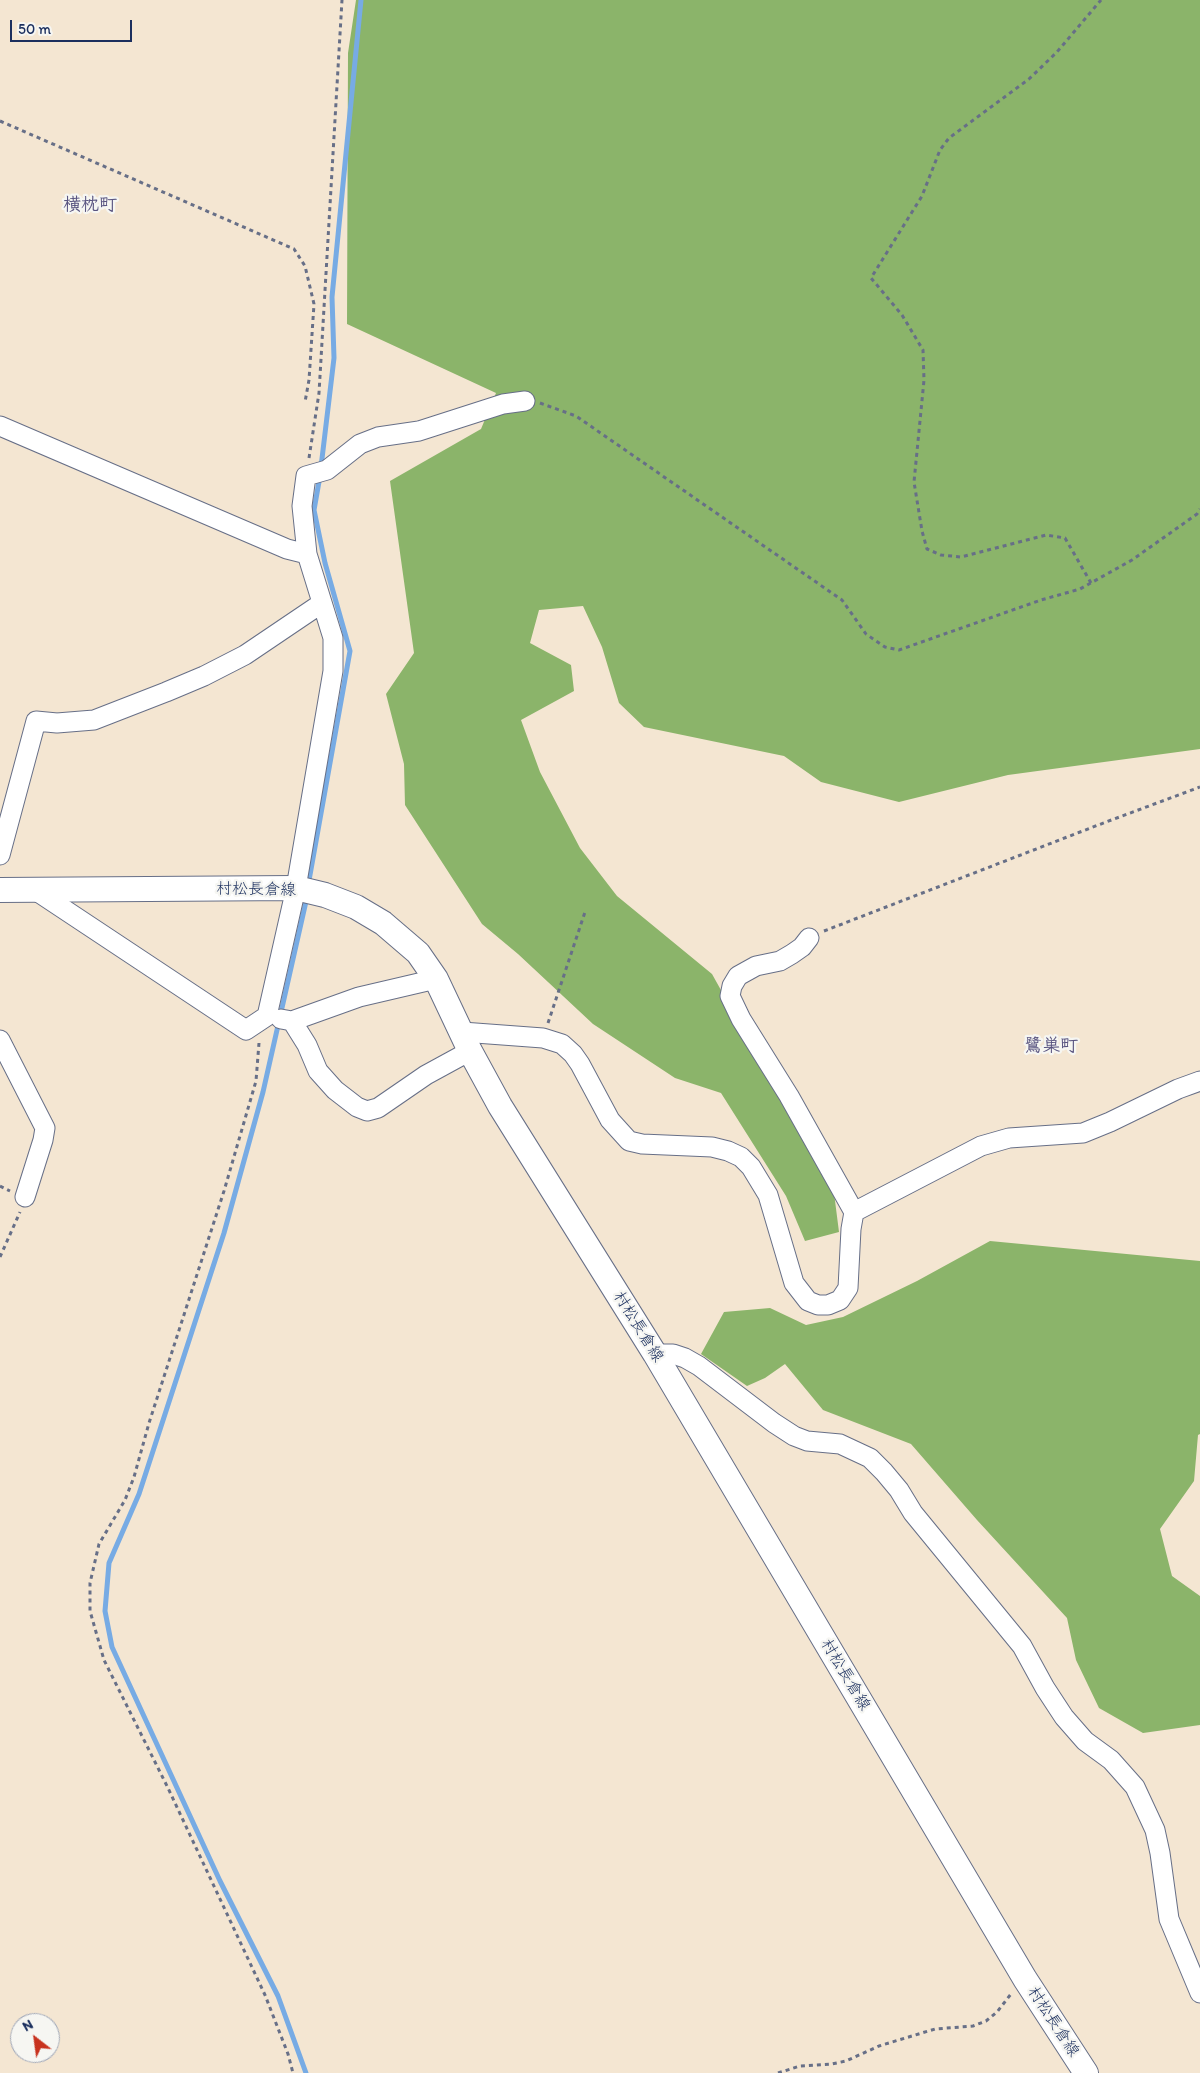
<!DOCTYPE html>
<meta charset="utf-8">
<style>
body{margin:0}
#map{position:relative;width:1200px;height:2073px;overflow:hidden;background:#f4e6d2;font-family:Itim,sans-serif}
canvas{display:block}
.north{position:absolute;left:10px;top:2013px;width:50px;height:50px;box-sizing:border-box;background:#f6f6f2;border:1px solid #9ea6b7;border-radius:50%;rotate:330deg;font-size:14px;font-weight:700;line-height:20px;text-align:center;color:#1b2f5e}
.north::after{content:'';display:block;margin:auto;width:18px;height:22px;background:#c8321e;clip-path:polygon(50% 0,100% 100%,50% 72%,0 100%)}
.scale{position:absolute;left:10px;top:20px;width:122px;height:22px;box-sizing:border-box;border:2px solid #1b2f5e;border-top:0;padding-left:6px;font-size:15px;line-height:18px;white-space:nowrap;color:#1b2f5e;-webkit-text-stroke:4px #f6f6f2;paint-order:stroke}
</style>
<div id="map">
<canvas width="1200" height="2073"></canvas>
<div class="north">N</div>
<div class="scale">50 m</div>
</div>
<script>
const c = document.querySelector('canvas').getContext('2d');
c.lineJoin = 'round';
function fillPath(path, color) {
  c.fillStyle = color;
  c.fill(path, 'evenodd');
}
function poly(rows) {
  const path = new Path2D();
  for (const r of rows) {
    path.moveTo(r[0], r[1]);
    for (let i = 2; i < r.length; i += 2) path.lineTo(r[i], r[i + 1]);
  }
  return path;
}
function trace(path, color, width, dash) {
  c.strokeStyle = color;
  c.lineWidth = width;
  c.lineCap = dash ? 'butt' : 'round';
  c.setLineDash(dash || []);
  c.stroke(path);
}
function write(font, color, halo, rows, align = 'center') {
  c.font = font + ' Itim,"Klee One",sans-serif';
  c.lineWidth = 4.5;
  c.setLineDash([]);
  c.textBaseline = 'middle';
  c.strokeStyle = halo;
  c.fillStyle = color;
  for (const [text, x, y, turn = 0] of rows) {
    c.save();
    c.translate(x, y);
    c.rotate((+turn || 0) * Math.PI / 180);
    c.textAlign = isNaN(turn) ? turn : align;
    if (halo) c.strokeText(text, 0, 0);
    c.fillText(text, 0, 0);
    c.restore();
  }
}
const forest = poly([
 [356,0,1200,0,1200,749,1008,775,899,802,821,782,784,756,644,727,619,703,602,647,583,606,539,610,530,643,571,665,574,691,521,720,540,772,580,848,617,896,712,974,834,1193,839,1232,805,1241,786,1196,721,1093,675,1078,593,1024,518,954,482,924,405,805,404,764,386,694,414,653,390,481,481,429,496,393,347,324,348,53],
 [990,1241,1200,1261,1200,1434,1198,1435,1194,1481,1160,1529,1172,1576,1200,1596,1200,1725,1143,1733,1099,1708,1076,1660,1067,1618,977,1520,911,1444,823,1410,785,1364,765,1378,747,1386,701,1354,724,1312,770,1308,806,1325,843,1317,917,1281]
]);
const stream = poly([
 [321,467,334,358,332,297,361,0],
 [308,886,350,651,325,563,314,510,320,476],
 [306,2073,278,1996,220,1881,112,1647,105,1611,109,1563,139,1494,224,1233,263,1092,307,897]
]);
const path = poly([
 [0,121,294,249,305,266,314,304,309,380,305,402],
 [540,403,576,416,842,600,866,634,885,647,899,650,1041,600,1080,589,1132,560,1197,514,1200,509],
 [309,458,319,393,342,0],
 [1091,583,1065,538,1046,535,961,557,941,555,927,549,922,531,914,482,924,380,923,350,902,315,871,278,922,196,940,150,949,138,1029,79,1057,52,1101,0],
 [824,931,1106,822,1200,787],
 [548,1023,585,912],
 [259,1043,256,1081,224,1191,149,1423,134,1477,125,1500,99,1544,90,1583,90,1611,104,1660,168,1788,265,1995,288,2054,293,2073],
 [0,1186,10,1191],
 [0,1257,20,1212],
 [778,2073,800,2066,832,2064,846,2061,879,2046,935,2029,973,2026,986,2021,997,2012,1011,1994]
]);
const minor = poly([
 [0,426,287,549,307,554],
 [0,855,36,721,57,723,94,720,166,692,204,676,245,655,322,603],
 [35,890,246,1030,267,1016,296,888,333,671,333,638,307,554,302,506,306,476,327,470,360,444,378,437,419,431,503,404,525,401],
 [281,1019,292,1021,359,997,436,979],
 [292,1021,307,1045,318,1071,335,1090,357,1107,367,1111,378,1108,426,1075,470,1051],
 [462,1032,543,1038,562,1044,573,1054,580,1064,610,1120,629,1141,642,1144,712,1147,728,1151,741,1157,751,1167,768,1195,794,1283,808,1301,818,1305,828,1305,840,1300,848,1288,851,1229,854,1212,789,1096,741,1019,730,996,732,986,738,976,756,966,780,961,792,954,802,947,809,938],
 [0,1040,45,1128,43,1140,25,1197],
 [854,1212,981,1146,1009,1138,1083,1133,1110,1122,1178,1089,1200,1081],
 [655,1354,673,1354,685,1358,699,1366,774,1423,794,1436,807,1441,840,1444,870,1458,884,1472,899,1490,913,1513,1022,1646,1045,1688,1064,1717,1085,1741,1111,1760,1135,1787,1155,1830,1160,1853,1169,1919,1200,1993]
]);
const major = poly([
 [0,890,296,888,325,895,356,907,383,923,418,953,436,979,470,1051,500,1106,655,1354,1025,1979,1086,2073]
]);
const streetNames = [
 ["村松長倉線",256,890,1],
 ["村松長倉線",638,1327,58],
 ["村松長倉線",845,1675,59],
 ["村松長倉線",1053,2022,57]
];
const neighbourhoodNames = [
 ["横枕町",90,205],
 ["鷺巣町",1051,1046]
];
fillPath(forest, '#8bb46a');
trace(stream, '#77abe4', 5);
trace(minor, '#676f87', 21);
trace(major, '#676f87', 26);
trace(path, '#676f87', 3, [4, 4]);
trace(minor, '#fff', 19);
trace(major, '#fff', 24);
write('16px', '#1b2f5e', '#f6f6f2', streetNames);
write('bold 18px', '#595480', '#f6f6f2', neighbourhoodNames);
</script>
